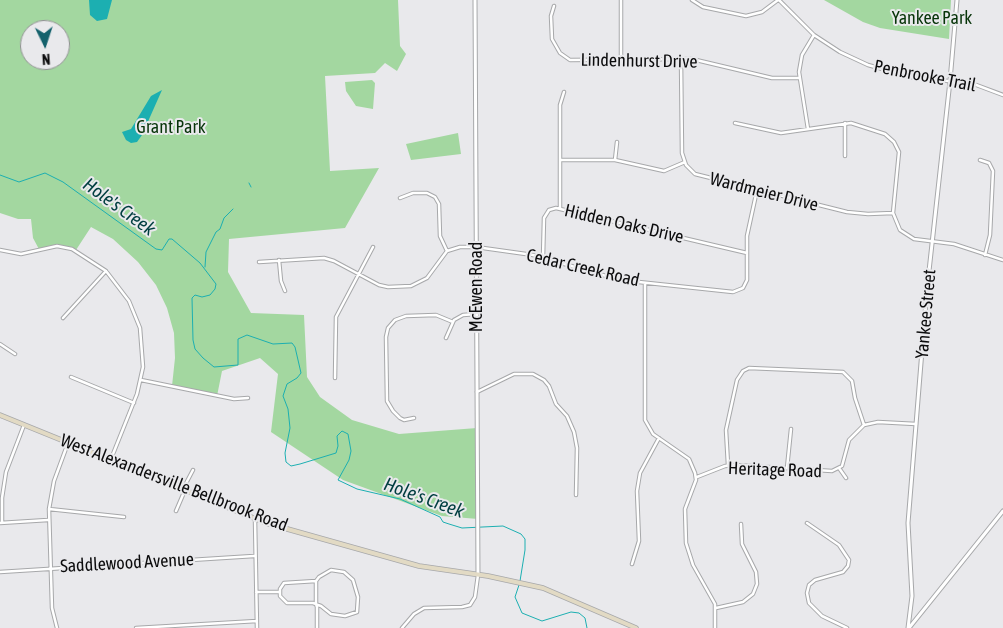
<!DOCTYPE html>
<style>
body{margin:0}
#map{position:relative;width:1003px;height:628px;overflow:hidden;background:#e9e9ec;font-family:"Asap Condensed",sans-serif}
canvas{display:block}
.north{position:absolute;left:20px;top:20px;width:50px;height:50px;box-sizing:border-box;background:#e9e9ec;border:1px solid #919193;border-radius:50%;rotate:176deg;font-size:14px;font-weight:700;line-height:20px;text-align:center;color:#0c0c0d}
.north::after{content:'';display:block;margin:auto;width:18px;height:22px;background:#14616c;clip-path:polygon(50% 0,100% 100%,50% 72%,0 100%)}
</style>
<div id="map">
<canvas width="1003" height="628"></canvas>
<div class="north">N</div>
</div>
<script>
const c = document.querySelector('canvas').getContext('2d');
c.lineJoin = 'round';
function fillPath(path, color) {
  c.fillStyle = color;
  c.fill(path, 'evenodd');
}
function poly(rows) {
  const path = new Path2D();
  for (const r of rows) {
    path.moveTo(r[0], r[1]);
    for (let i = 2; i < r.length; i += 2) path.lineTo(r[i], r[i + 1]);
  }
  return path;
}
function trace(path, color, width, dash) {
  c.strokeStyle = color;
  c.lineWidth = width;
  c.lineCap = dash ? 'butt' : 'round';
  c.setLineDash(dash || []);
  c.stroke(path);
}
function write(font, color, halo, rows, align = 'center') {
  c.font = font + ' "Asap Condensed",sans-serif';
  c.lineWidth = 4;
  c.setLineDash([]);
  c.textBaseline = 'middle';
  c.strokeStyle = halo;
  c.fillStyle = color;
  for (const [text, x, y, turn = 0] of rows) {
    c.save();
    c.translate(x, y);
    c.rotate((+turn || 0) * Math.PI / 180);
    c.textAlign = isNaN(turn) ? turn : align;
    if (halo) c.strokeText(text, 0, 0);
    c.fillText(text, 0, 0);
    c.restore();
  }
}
const green = poly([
 [0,0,398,0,400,46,406,54,397,71,385,63,375,73,325,76,330,171,379,168,345,228,229,239,228,272,251,313,304,315,307,377,320,397,352,420,399,434,477,428,478,519,442,516,343,480,271,432,278,374,260,358,222,371,217,396,172,386,175,358,174,333,167,308,156,285,138,262,113,239,91,227,76,250,57,246,40,251,33,238,31,219,18,219,0,213],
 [30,30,60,30,60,60,30,60],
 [824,0,951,0,949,39,880,28,863,22],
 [372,80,375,83,373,109,356,106,346,91,345,82],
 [458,133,461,154,411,160,406,144]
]);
const water = poly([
 [89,0,112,0,107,19,97,21,90,15],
 [162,90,142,135,137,142,131,143,126,140,122,132,131,129,151,96]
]);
const stream = poly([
 [0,175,19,182,45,173,63,182,156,249,162,250,169,239,172,239,200,263,216,284,215,289,210,295,202,297,195,295,192,298,193,340,195,349,203,358,214,367,238,365,238,339,247,335,273,344,292,343,295,347,301,373,297,378,287,384,283,396,288,409,290,428,285,453,286,462,291,466,300,464,336,453,338,446,337,436,342,431,348,434,351,451,349,460,338,480,357,489,400,499,440,517,443,522,449,524,462,528,503,526,521,534,525,539,525,550,520,581],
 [249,183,251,187],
 [205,267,206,252,216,232,220,229,224,218,233,209],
 [519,585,515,597,522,613,542,621,571,612,579,613,585,618,587,628]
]);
const minor = poly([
 [621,0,621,60],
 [692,0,703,7,746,16,762,12,778,0],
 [779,0,814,35,840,52,868,65,915,78,971,83,1003,95],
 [554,6,551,16,552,39,560,53,570,60,692,59,772,78,799,78],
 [681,59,682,153,686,165,695,174,847,212,868,214,893,213],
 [735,123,781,133,851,123,885,134,894,142,899,152,893,213,900,230,914,239,954,244,1003,260],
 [845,123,845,156],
 [808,129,799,72,802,55,814,35],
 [560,160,615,160,664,171,685,162],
 [615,160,617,142],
 [980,160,989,163,993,171,990,235,985,255],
 [400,198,413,193,427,193,435,197,439,204,440,236,447,251],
 [560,208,560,105,564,92],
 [0,250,21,254,57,246,72,249,106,271,129,301,140,328,143,367,137,394,111,459],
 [543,258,544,218,549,210,556,208,747,253],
 [279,260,281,281,285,291],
 [259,262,324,258,334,261,379,285,388,287,411,286,427,278,447,251,460,247,476,247,533,255,620,280,733,292,743,288,747,280,747,236,757,190],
 [645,283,645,420,653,434,689,459,695,473,696,480,685,509,686,543,693,565,715,604,715,628],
 [63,318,106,271],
 [446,338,454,320,463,315,476,314],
 [0,344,15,354],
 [71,377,134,403],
 [335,378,336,317,373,247],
 [141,380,234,399,248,398],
 [477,392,514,374,533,374,544,380,549,386,556,404,567,416,574,432,577,448,576,495],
 [414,418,404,420,400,418,393,411,387,401,386,337,388,328,395,320,406,316,436,315,453,322],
 [728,465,726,430,737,380,743,371,749,368,843,372,852,381,855,398,864,425],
 [787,468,791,429],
 [839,468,846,478],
 [697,477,725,466,735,465,832,471,842,466,849,440,864,425,878,422,916,424],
 [183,489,193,470],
 [49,509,124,517],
 [176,511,185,490],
 [255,519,257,628],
 [0,523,48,520],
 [2,523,2,498,6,472,24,425],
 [807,523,839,545,849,560,848,566,843,572,815,580,809,585,807,593,809,603,822,616,847,628],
 [632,564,639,541,637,491,640,473,659,438],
 [0,572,254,556],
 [316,581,284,583,280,589,280,596,287,603,313,603,316,604,318,605,321,606,331,614,345,616,357,612,358,597,353,580,344,572,331,570,319,577,316,581,316,604,317,607,317,628],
 [256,592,279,592],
 [716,608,743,602,753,594,757,584,756,572,742,544,741,524],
 [57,628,52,608,49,509,54,481,68,443],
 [136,628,257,621],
 [402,628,414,614,424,608,462,607,470,605,475,597,478,575]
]);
const tertiary = poly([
 [475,0,478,575],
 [908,628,912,596,908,523,927,289,950,81,957,0],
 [909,628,1003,511]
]);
const secondary = poly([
 [0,415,266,523,419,566,488,576,543,588,636,628]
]);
const parkNames = [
 ["Yankee Park",932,18],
 ["Grant Park",171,127]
];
const streetNames = [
 ["Lindenhurst Drive",639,61,1],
 ["Penbrooke Trail",925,76,11],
 ["Wardmeier Drive",764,192,14],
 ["Hidden Oaks Drive",624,224,13],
 ["Cedar Creek Road",583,268,13],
 ["McEwen Road",476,287,-90],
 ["Yankee Street",926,314,-85],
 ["Heritage Road",775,470,2],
 ["West Alexandersville Bellbrook Road",174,483,21],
 ["Saddlewood Avenue",127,563,-3]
];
const waterNames = [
 ["Hole's Creek",119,207,36],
 ["Hole's Creek",424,498,20]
];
fillPath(green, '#a3d7a0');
fillPath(water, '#1cafb1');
trace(stream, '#1cafb1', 1);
trace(minor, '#a7a8aa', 4.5);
trace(tertiary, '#a7a8aa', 5);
trace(secondary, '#a7a8aa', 5.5);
trace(minor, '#fff', 2.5);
trace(tertiary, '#fff', 3);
trace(secondary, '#e2dac4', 4);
write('18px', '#073409', '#e9e9ec', parkNames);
write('18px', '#0c0c0d', '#e9e9ec', streetNames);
write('italic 19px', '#003e40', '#e9e9ec', waterNames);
</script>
